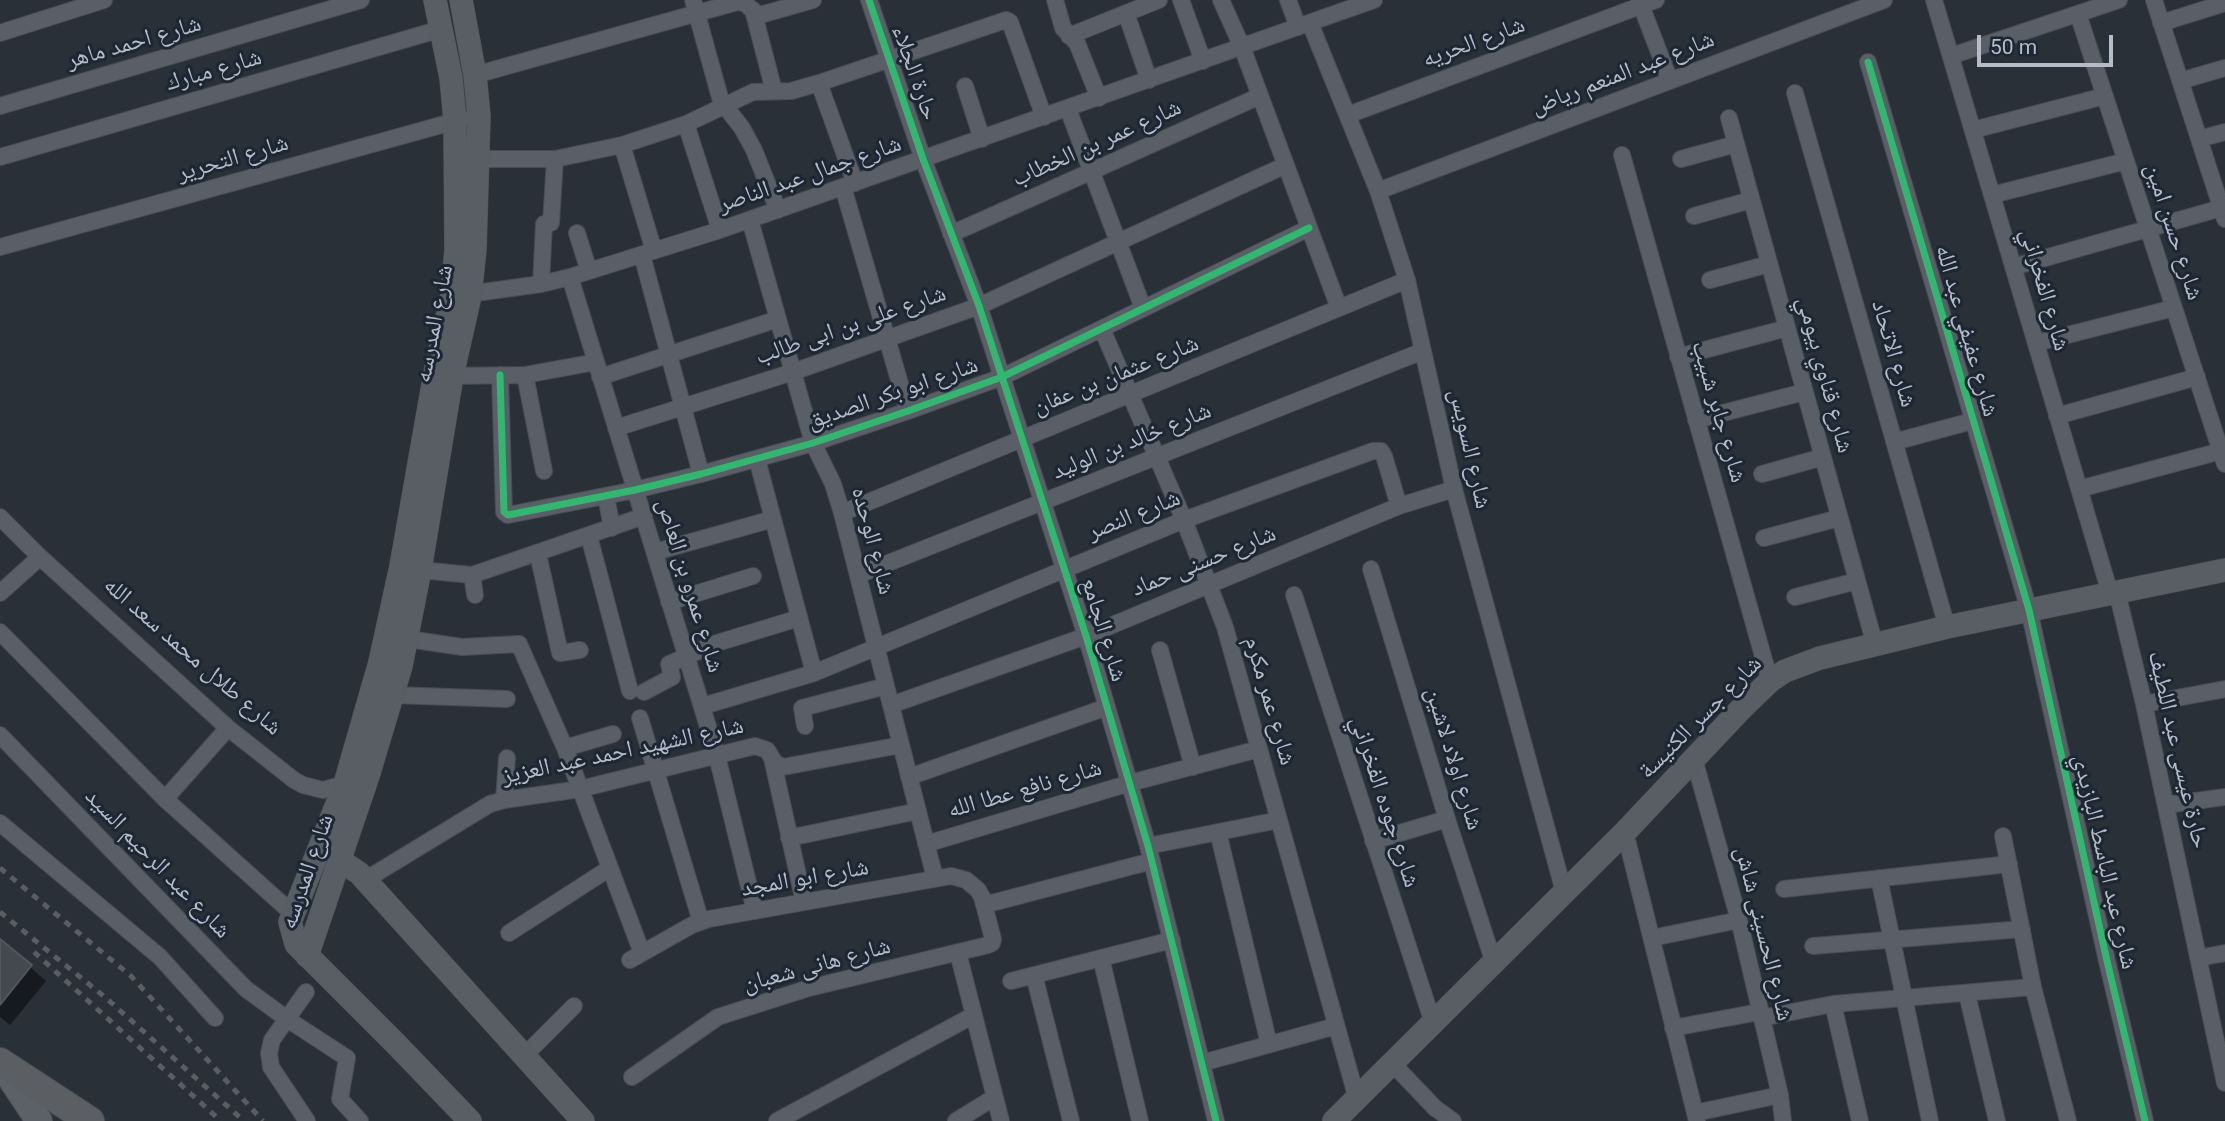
<!DOCTYPE html>
<meta charset="utf-8">
<style>
body{margin:0}
#map{position:relative;width:2225px;height:1121px;overflow:hidden;background:#2a3038;font-family:Roboto,sans-serif}
canvas{display:block}
.scale{position:absolute;left:1977px;top:35px;width:136px;height:32px;box-sizing:border-box;border:4px solid #b4bcc9;border-top:0;padding-left:9px;font-size:21px;line-height:24px;white-space:nowrap;color:#b4bcc9;-webkit-text-stroke:5px #1d2633;paint-order:stroke}
</style>
<div id="map">
<canvas width="2225" height="1121"></canvas>
<div class="scale">50 m</div>
</div>
<script>
const c = document.querySelector('canvas').getContext('2d');
c.lineJoin = 'round';
function fillPath(path, color) {
  c.fillStyle = color;
  c.fill(path, 'evenodd');
}
function poly(rows) {
  const path = new Path2D();
  for (const r of rows) {
    path.moveTo(r[0], r[1]);
    for (let i = 2; i < r.length; i += 2) path.lineTo(r[i], r[i + 1]);
  }
  return path;
}
function trace(path, color, width, dash) {
  c.strokeStyle = color;
  c.lineWidth = width;
  c.lineCap = dash ? 'butt' : 'round';
  c.setLineDash(dash || []);
  c.stroke(path);
}
function write(font, color, halo, rows, align = 'center') {
  c.font = font + ' Roboto,"Noto Naskh Arabic",sans-serif';
  c.lineWidth = 6;
  c.setLineDash([]);
  c.textBaseline = 'middle';
  c.strokeStyle = halo;
  c.fillStyle = color;
  for (const [text, x, y, turn = 0] of rows) {
    c.save();
    c.translate(x, y);
    c.rotate((+turn || 0) * Math.PI / 180);
    c.textAlign = isNaN(turn) ? turn : align;
    if (halo) c.strokeText(text, 0, 0);
    c.fillText(text, 0, 0);
    c.restore();
  }
}
const shadow = poly([
 [0,941,46,981,10,1025,0,1017]
]);
const building = poly([
 [0,939,32,965,0,1005,0,939]
]);
const minor = poly([
 [693,0,721,101,742,128,754,150,778,210],
 [869,0,923,159,979,306,1086,636,1148,846,1216,1121],
 [1055,0,1063,28,1077,43,1099,98],
 [1181,0,1203,61],
 [1221,0,1242,47,1339,308],
 [1288,0,1298,27],
 [1639,0,1670,81],
 [1934,0,2110,593],
 [2154,0,2225,219],
 [753,10,774,91],
 [1126,13,1149,80],
 [2078,14,2225,464],
 [1310,23,1378,191,1407,280,1454,489,1564,892],
 [2161,23,2225,3],
 [0,33,104,0],
 [1069,36,1159,0],
 [1951,56,2119,0],
 [1868,62,2029,610,2107,961,2145,1121],
 [475,75,737,2,745,3,755,13,760,15,813,0],
 [2180,81,2225,68],
 [819,83,855,183],
 [965,86,982,139],
 [1795,93,1947,627],
 [0,106,361,0],
 [1068,109,1143,308],
 [1348,115,1656,0],
 [1729,118,1875,645],
 [686,124,720,230],
 [1973,130,2105,96],
 [2199,139,2225,132],
 [622,145,654,251],
 [1622,155,1770,681],
 [0,157,441,29],
 [479,159,555,159,622,145,686,124,753,92,791,91,819,83,1006,20,1010,22,1044,117],
 [1681,159,1736,144],
 [843,187,908,411],
 [1378,191,1884,0],
 [1992,195,2126,161],
 [1694,216,1751,200],
 [750,220,813,443,833,484,842,513,935,878],
 [577,233,589,271],
 [951,234,1260,96],
 [0,247,463,119],
 [642,255,701,474],
 [2013,267,2225,207],
 [570,277,717,756,755,911],
 [1710,280,1769,264],
 [541,284,544,224,551,223,555,159],
 [461,295,541,284,570,277,720,230,1374,0],
 [1102,329,1184,520,1225,627,1357,1099],
 [2036,343,2174,308],
 [1678,357,1787,328],
 [500,375,504,512,508,515,635,490,701,474,813,443,908,411,1002,377,1309,228],
 [525,375,544,471],
 [452,376,525,375,596,362],
 [600,377,778,319],
 [2057,416,2197,377],
 [1696,420,1804,392],
 [616,428,793,372,979,306,1286,165],
 [1894,442,1972,421],
 [757,459,814,673],
 [1762,474,1823,457],
 [2079,489,2221,451],
 [606,496,612,528],
 [842,513,1407,280],
 [0,517,40,557,228,728,294,780,303,785,323,790,349,783],
 [589,536,630,691],
 [1764,538,1839,518],
 [655,552,773,519],
 [538,554,560,653,580,650],
 [1371,569,1447,819,1494,963],
 [420,570,472,575,644,516],
 [472,575,475,595],
 [858,575,1423,351],
 [2117,592,2144,704,2225,1083],
 [0,593,40,557],
 [1294,595,1433,1023],
 [1795,597,1857,581],
 [669,602,753,576],
 [0,632,165,799,292,913],
 [408,639,462,647,519,644,565,748,642,953],
 [1160,650,1193,767],
 [644,692,672,677,669,664,717,643,799,618],
 [393,695,507,699],
 [2144,704,2225,689],
 [891,705,1086,636,1399,506,1454,489],
 [703,706,814,673,1184,520,1373,451,1381,451,1384,456,1399,506],
 [640,718,701,922],
 [805,726,802,708,886,686],
 [0,735,246,989,287,1019,347,1058,340,1099,360,1121],
 [565,748,613,734],
 [772,758,804,902],
 [1694,759,1739,920,1780,1095,1783,1121],
 [909,777,1107,707],
 [165,799,228,728],
 [504,800,507,758],
 [2166,805,2225,797],
 [0,823,160,957,215,1018],
 [1218,832,1269,1044],
 [1625,832,1697,1121],
 [2003,836,2033,987,2068,1121],
 [789,838,918,811],
 [1373,841,1447,819],
 [926,844,1130,783,1259,749],
 [1148,846,1279,820],
 [1879,878,1930,1121],
 [365,880,490,804,504,800,580,789,755,746,767,750,775,763,783,767,901,745],
 [1784,889,2009,864],
 [984,905,1152,861],
 [509,933,610,868],
 [1652,938,1739,920],
 [1813,946,2022,929],
 [958,953,1001,1121],
 [1101,958,1140,1121],
 [2198,958,2225,953],
 [630,960,692,925,709,919,951,876,966,880,978,890,982,897,993,939,992,943,988,945,809,988,718,1017,632,1077],
 [1034,975,1071,1121],
 [1011,981,1172,940],
 [306,992,272,1040,269,1053,271,1067,307,1121],
 [1967,994,1997,1121],
 [1833,1004,1860,1121],
 [1761,1018,1833,1004,2033,987],
 [1673,1028,1759,1012],
 [524,1056,574,1006],
 [1202,1063,1336,1026],
 [1392,1063,1435,1108,1453,1121],
 [1695,1113,1780,1095],
 [777,1121,974,1015],
 [956,1121,995,1097]
]);
const secondary = poly([
 [435,0,451,78,455,120,456,250,452,295,435,373,401,566,380,662,345,784,290,922,296,944,397,1045,470,1121],
 [341,861,359,873,583,1121],
 [307,956,368,776,401,666,420,570,452,376,470,296,475,249,479,116,475,75,461,0],
 [1334,1121,1625,832,1741,709,1770,681,1785,671,1820,658,1947,627,2225,570]
]);
const primary = poly([
 [0,1062,39,1121]
]);
const trunk = poly([
 [0,1062,90,1121]
]);
const rail = poly([
 [0,868,131,976,263,1121],
 [0,912,106,998,244,1121],
 [34,952,221,1121]
]);
const cycleway = poly([
 [869,0,923,159,979,306,1086,636,1148,846,1216,1121],
 [1868,62,2029,610,2107,961,2145,1121],
 [500,375,504,512,508,515,635,490,701,474,813,443,908,411,1002,377,1309,228]
]);
const streetNames = [
 ["شارع احمد ماهر",134,43,-16],
 ["شارع الحريه",1474,43,-20],
 ["شارع مبارك",214,71,-16],
 ["حارة الجلاء",914,73,71],
 ["شارع عبد المنعم رياض",1623,74,-21],
 ["شارع عمر بن الخطاب",1097,144,-24],
 ["شارع التحرير",233,159,-16],
 ["شارع جمال عبد الناصر",810,175,-19],
 ["شارع حسن امين",2173,232,72],
 ["شارع الفخراني",2044,290,74],
 ["شارع المدرسه",435,324,-79],
 ["شارع على بن ابى طالب",851,326,-19],
 ["شارع عفيفي عبد الله",1966,331,74],
 ["شارع الاتحاد",1893,354,74],
 ["شارع قناوي بيومي",1824,375,75],
 ["شارع عثمان بن عفان",1116,376,-22],
 ["شارع ابو بكر الصديق",893,394,-19],
 ["شارع جابر شبيب",1718,412,74],
 ["شارع خالد بن الوليد",1132,442,-22],
 ["شارع السويس",1469,449,77],
 ["شارع النصر",1134,516,-22],
 ["شارع الوحده",872,541,75],
 ["شارع حسنى حماد",1204,562,-22],
 ["شارع عمرو بن العاص",689,586,73],
 ["شارع الجامع",1103,630,73],
 ["شارع طلال محمد سعد الله",192,657,41],
 ["شارع عمر مكرم",1269,701,74],
 ["شارع جسر الكنيسة",1701,718,-45],
 ["حارة عيسى عبد اللطيف",2177,750,77],
 ["شارع الشهيد احمد عبد العزيز",623,752,-12],
 ["شارع اولاد لاشين",1453,759,73],
 ["شارع نافع عطا الله",1025,790,-16],
 ["شارع جوده الفخراني",1384,802,72],
 ["شارع عبد الباسط البازيدي",2104,862,77],
 ["شارع عبد الرحيم السيد",157,864,46],
 ["شارع المدرسه",308,872,-71],
 ["شارع ابو المجد",805,879,-10],
 ["شارع الحسينى شاش",1763,934,76],
 ["شارع هانى شعبان",817,966,-15]
];
fillPath(shadow, '#0007');
fillPath(building, '#444950');
trace(building, '#52575f', 2);
trace(minor, '#484c53', 18);
trace(secondary, '#484c53', 24);
trace(primary, '#484c55', 28);
trace(trunk, '#474c53', 30);
trace(minor, '#5a5e66', 16);
trace(secondary, '#595d64', 23);
trace(primary, '#5c6168', 26);
trace(trunk, '#5b5f64', 28);
trace(rail, '#595d64', 5, [7, 7]);
trace(cycleway, '#33b770', 7);
write('24px', '#b4bcc9', '#1d2633', streetNames);
</script>
